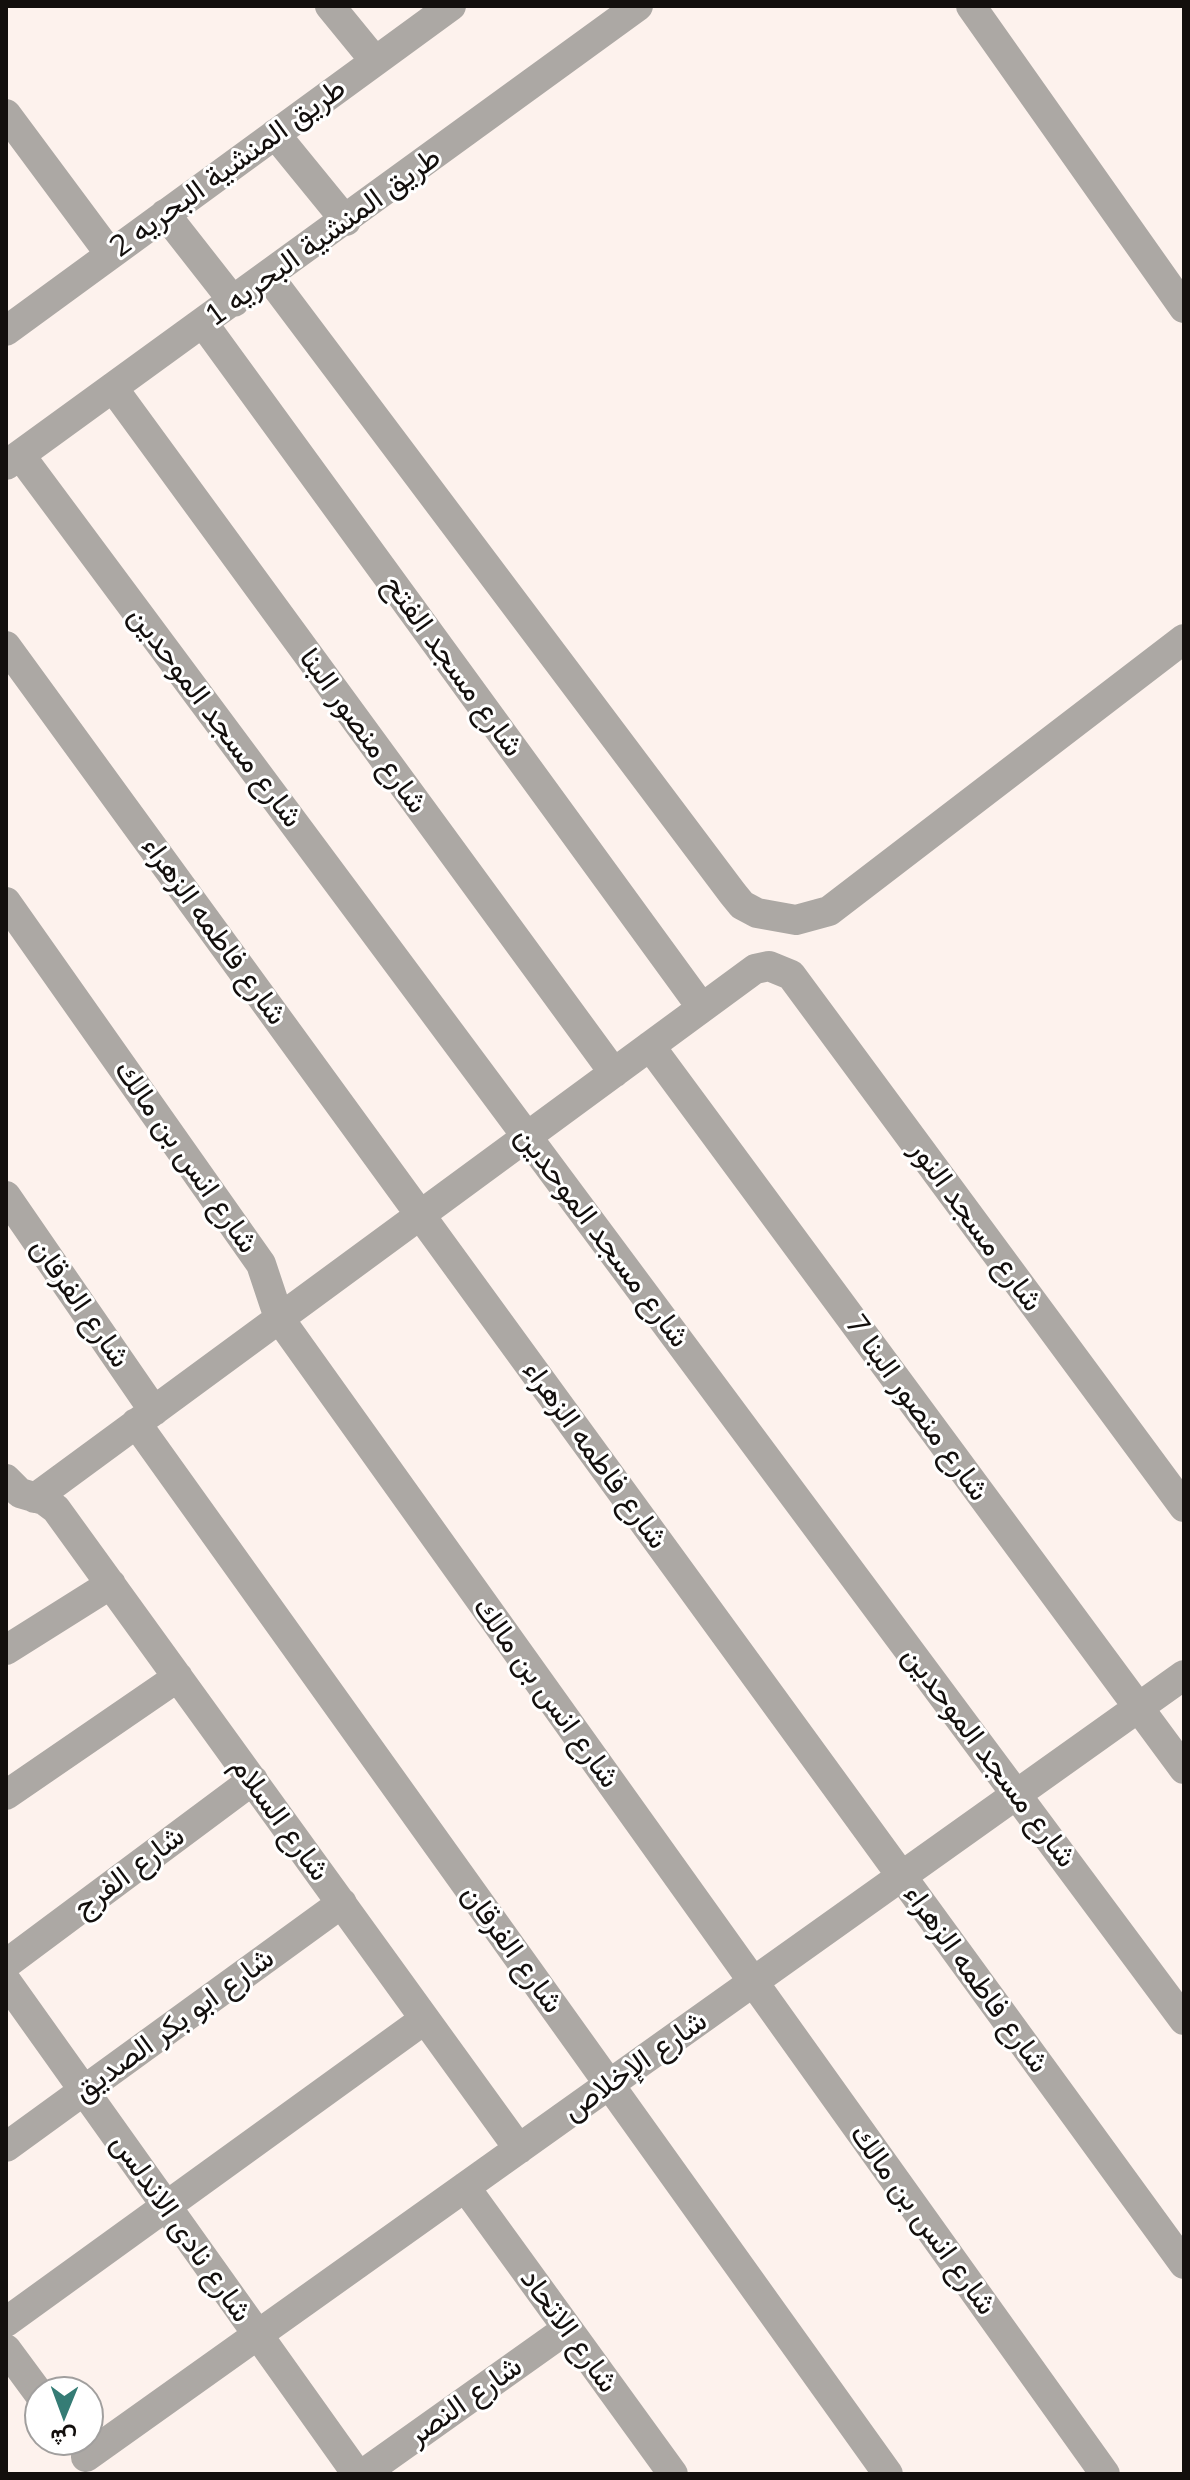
<!DOCTYPE html>
<meta charset="utf-8">
<style>
body{margin:0}
#map{position:relative;width:1190px;height:2480px;overflow:hidden;background:#fdf2ed;font-family:Mulish,Vazirmatn,sans-serif}
canvas{display:block}
.frame{position:absolute;inset:0;border:8px solid #130f0d;pointer-events:none}
.north{position:absolute;left:24px;top:2376px;width:80px;height:80px;box-sizing:border-box;background:#fff;border:2px solid #a19f9e;border-radius:50%;rotate:181deg;font-size:22px;font-weight:700;line-height:32px;text-align:center;color:#130f0d}
.north::after{content:'';display:block;margin:auto;width:28px;height:36px;background:#357c75;clip-path:polygon(50% 0,100% 100%,50% 72%,0 100%)}
</style>
<div id="map">
<canvas width="1190" height="2480"></canvas>
<div class="frame"></div>
<div class="north">ش</div>
</div>
<script>
const c = document.querySelector('canvas').getContext('2d');
c.lineJoin = 'round';
function poly(rows) {
  const path = new Path2D();
  for (const r of rows) {
    path.moveTo(r[0], r[1]);
    for (let i = 2; i < r.length; i += 2) path.lineTo(r[i], r[i + 1]);
  }
  return path;
}
function trace(path, color, width, dash) {
  c.strokeStyle = color;
  c.lineWidth = width;
  c.lineCap = dash ? 'butt' : 'round';
  c.setLineDash(dash || []);
  c.stroke(path);
}
function write(font, color, halo, rows, align = 'center') {
  c.font = font + ' Mulish,Vazirmatn,sans-serif';
  c.lineWidth = 6;
  c.setLineDash([]);
  c.textBaseline = 'middle';
  c.strokeStyle = halo;
  c.fillStyle = color;
  for (const [text, x, y, turn = 0] of rows) {
    c.save();
    c.translate(x, y);
    c.rotate((+turn || 0) * Math.PI / 180);
    c.textAlign = isNaN(turn) ? turn : align;
    if (halo) c.strokeText(text, 0, 0);
    c.fillText(text, 0, 0);
    c.restore();
  }
}
const minor = poly([
 [330,6,375,61],
 [971,6,1184,308],
 [6,114,110,254],
 [275,134,346,221],
 [165,214,234,302],
 [269,277,733,894,742,905,757,913,796,920,829,911,1184,639],
 [203,323,702,1008],
 [6,331,451,6],
 [113,388,614,1073],
 [20,455,1184,2020],
 [6,465,638,6],
 [6,646,1184,2264],
 [6,902,261,1264,279,1318,1105,2474],
 [650,1046,1184,1769],
 [6,1196,154,1411],
 [136,1423,888,2474],
 [6,1479,20,1493,44,1500,56,1509,519,2149],
 [35,1498,755,969,769,966,791,975,1184,1507],
 [6,1650,111,1584],
 [6,1795,178,1677],
 [6,1964,253,1780],
 [6,1981,357,2474],
 [6,2147,342,1903],
 [465,2187,673,2474],
 [6,2322,425,2019],
 [6,2349,40,2395],
 [86,2457,1184,1675],
 [363,2474,567,2329]
]);
const streetNames = [
 ["طريق المنشية البحريه 2",228,168,-36],
 ["طريق المنشية البحريه 1",323,237,-36],
 ["شارع مسجد الفتح",453,666,54],
 ["شارع مسجد الموحدين",215,717,53],
 ["شارع منصور البنا",363,731,54],
 ["شارع فاطمه الزهراء",214,931,54],
 ["شارع انس بن مالك",186,1157,55],
 ["شارع مسجد النور",976,1226,54],
 ["شارع مسجد الموحدين",602,1237,53],
 ["شارع الفرقان",80,1303,55],
 ["شارع منصور البنا 7",917,1408,54],
 ["شارع فاطمه الزهراء",595,1455,54],
 ["شارع انس بن مالك",546,1693,54],
 ["شارع مسجد الموحدين",989,1757,53],
 ["شارع السلام",280,1819,54],
 ["شارع الفرج",129,1872,-37],
 ["شارع الفرقان",512,1949,54],
 ["شارع فاطمه الزهراء",976,1979,54],
 ["شارع ابو بكر الصديق",174,2025,-36],
 ["شارع الإخلاص",635,2066,-35],
 ["شارع انس بن مالك",923,2220,54],
 ["شارع نادى الاندلس",181,2228,55],
 ["شارع الاتحاد",569,2331,54],
 ["شارع النصر",465,2401,-35]
];
trace(minor, '#aca8a4', 30);
write('30px', '#130f0d', '#fff', streetNames);
</script>
